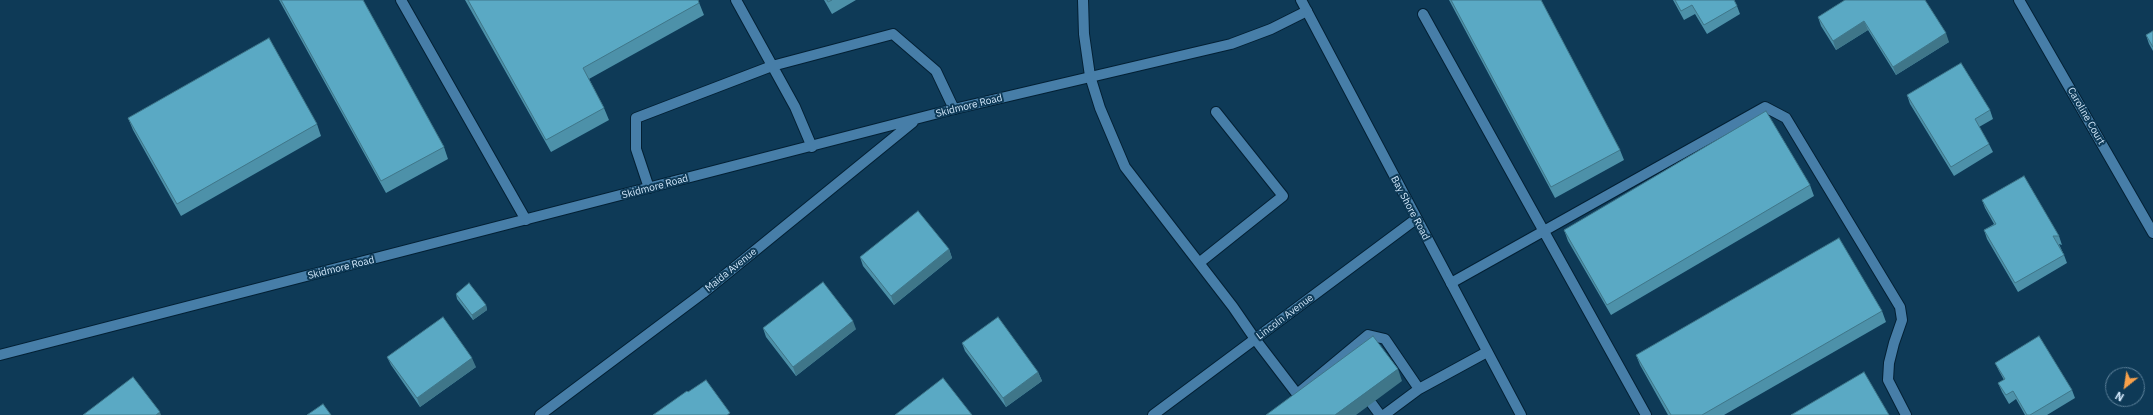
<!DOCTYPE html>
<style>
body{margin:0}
#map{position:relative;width:2153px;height:415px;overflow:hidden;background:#0e3a57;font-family:"IBM Plex Sans",sans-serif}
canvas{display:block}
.north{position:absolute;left:2105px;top:367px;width:40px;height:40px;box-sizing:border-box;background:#0e3a57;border:1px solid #5c8099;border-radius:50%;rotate:210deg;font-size:11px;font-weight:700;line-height:16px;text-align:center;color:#d2e8fb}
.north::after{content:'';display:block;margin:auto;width:14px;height:18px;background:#f8a14a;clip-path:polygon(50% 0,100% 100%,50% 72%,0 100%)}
</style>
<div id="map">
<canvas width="2153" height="415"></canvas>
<div class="north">N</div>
</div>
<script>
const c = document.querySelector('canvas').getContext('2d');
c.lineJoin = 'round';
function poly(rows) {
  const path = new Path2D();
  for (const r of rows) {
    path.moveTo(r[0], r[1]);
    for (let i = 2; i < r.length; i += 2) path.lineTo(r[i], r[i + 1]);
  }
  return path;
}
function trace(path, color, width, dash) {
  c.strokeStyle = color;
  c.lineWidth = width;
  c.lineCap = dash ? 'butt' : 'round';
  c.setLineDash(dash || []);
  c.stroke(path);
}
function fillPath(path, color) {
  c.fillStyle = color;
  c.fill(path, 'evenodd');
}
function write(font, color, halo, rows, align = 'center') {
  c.font = font + ' "IBM Plex Sans",sans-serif';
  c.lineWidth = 4;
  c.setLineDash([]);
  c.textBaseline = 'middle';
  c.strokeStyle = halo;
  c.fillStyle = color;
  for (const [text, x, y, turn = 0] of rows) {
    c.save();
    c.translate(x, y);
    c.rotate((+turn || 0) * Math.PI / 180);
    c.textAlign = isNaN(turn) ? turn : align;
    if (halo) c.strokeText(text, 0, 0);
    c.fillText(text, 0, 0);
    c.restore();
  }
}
const lane = poly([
 [401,0,526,220],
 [736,0,795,107,812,147],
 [1083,0,1084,34,1090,76,1100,108,1125,167,1233,307,1255,339,1297,394,1368,335,1385,339,1419,389,1487,352],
 [1423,14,1646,415],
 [649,188,636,149,636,118,772,66,893,34,936,71,954,109],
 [1199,263,1283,196,1216,112],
 [1451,283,1765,107,1786,118,1900,307,1902,320,1894,343,1889,363,1888,380,1906,415],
 [1372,404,1380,415],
 [1384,415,1419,389]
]);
const street = poly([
 [2019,0,2153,233],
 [0,355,954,109,1231,44,1271,29,1307,11],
 [540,415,703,293,913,122],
 [1153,415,1416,219]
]);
const secondary = poly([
 [1301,0,1521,415]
]);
const wall = poly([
 [279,0,363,0,444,147,448,159,386,193],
 [465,0,698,0,704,15,589,79,604,108,609,120,551,152],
 [824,0,856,0,832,14],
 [1449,0,1541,0,1620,150,1624,160,1555,198],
 [1673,0,1734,0,1737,6,1740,14,1707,34,1695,14,1684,20],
 [1845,0,1949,42,1896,75,1868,30,1836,50,1821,26,1818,17],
 [2153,31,2153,51,2149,44,2146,35],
 [1907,95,1990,110,1993,119,1979,127,1989,144,1993,152,1954,176,1910,104],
 [128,118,317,124,321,136,181,216,133,130],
 [1810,185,1814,196,1611,315,1568,241,1564,230],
 [1982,200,2059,236,2062,245,2059,244,2064,255,2067,263,2018,292,1987,239,1984,230,1994,224,1985,208],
 [949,249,952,258,894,305,863,266,860,257],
 [456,294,486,305,487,310,473,320,457,299],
 [1882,311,1886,322,1724,415,1668,415,1640,365,1636,355],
 [763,328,856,329,796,376,766,337],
 [962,343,1038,372,1042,381,1006,407,965,351],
 [387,357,476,367,420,407,391,365],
 [1995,363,2072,390,2075,398,2047,415,2025,415,2016,399,2009,404,2002,392,1998,383,2004,380,1999,371]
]);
const shadedWall = poly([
 [1864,21,1868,30,1836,50,1833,41],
 [1946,33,1949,42,1896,75,1893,67],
 [949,249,952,258,894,305,891,296],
 [486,305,487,310,473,320,472,315],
 [853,321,856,329,796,376,793,367],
 [472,358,476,367,420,407,417,398],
 [1398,369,1402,381,1356,415,1335,415],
 [1038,372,1042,381,1006,407,1003,398],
 [160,412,161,415,156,415]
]);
const building = poly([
 [281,0,363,0,444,147,381,181,281,0],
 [468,0,698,0,699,3,583,68,604,108,546,140,468,0],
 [827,0,832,0,828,2,827,0],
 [1451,0,1541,0,1620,150,1551,187,1451,0],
 [1675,0,1734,0,1737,6,1704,25,1692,5,1681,11,1675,0],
 [1845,0,1925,0,1946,33,1893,67,1864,21,1833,41,1818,17,1845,0],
 [2153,31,2153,47,2146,35,2153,31],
 [269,38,317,124,177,204,128,118,269,38],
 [1961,63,1990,110,1975,119,1989,144,1951,167,1907,95,1961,63],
 [1766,111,1810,185,1607,305,1564,230,1766,111],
 [2024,176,2059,236,2053,236,2064,255,2015,283,1984,230,1996,224,1982,200,2024,176],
 [918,211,949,249,891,296,860,257,918,211],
 [1839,238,1882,311,1702,415,1671,415,1636,355,1839,238],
 [823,282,853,321,793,367,763,328,823,282],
 [469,283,486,305,472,315,456,294,469,283],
 [443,317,472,358,417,398,387,357,443,317],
 [998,317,1038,372,1003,398,962,343,998,317],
 [1373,336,1398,369,1335,415,1266,415,1373,336],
 [2039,336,2072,390,2030,415,2027,415,2013,391,2006,395,1998,383,2005,379,1995,363,2039,336],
 [1864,372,1889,415,1791,415,1864,372],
 [133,377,160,412,156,415,83,415,133,377],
 [943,378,972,415,895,415,943,378],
 [706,380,730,413,727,415,653,415,687,391,688,392,706,380],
 [323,404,331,415,307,415,323,404]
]);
const streetNames = [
 ["Skidmore Road",969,106,-14],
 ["Caroline Court",2086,116,60],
 ["Skidmore Road",655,187,-15],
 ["Bay Shore Road",1410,208,62],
 ["Skidmore Road",341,268,-14],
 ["Maida Avenue",731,270,-39],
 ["Lincoln Avenue",1285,317,-37]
];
trace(lane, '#032034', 12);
trace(street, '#032034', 12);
trace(secondary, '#032034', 12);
trace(lane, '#477ea8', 10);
trace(street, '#477ea8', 10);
trace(secondary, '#477ea8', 10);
fillPath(wall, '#4d91a9');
fillPath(shadedWall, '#3f7689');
fillPath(building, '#5aa9c4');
trace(building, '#3f7689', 1);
write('10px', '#d2e8fb', '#0e3a57', streetNames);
</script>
